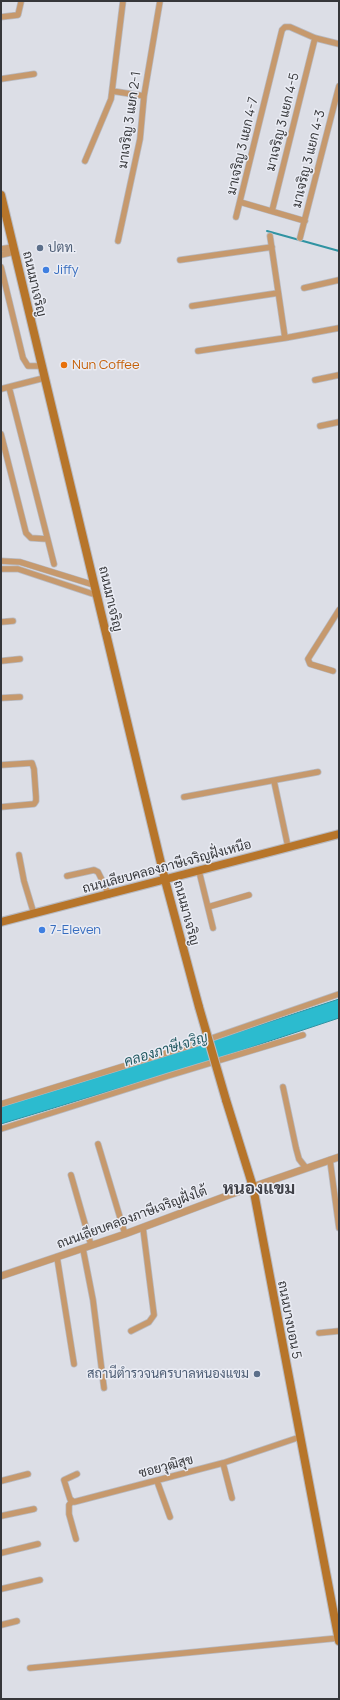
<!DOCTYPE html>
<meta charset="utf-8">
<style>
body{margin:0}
#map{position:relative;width:340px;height:1700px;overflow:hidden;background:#dcdee6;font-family:Manrope,sans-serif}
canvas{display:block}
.frame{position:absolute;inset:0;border:2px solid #36373a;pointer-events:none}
</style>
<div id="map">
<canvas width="340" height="1700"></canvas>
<div class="frame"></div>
</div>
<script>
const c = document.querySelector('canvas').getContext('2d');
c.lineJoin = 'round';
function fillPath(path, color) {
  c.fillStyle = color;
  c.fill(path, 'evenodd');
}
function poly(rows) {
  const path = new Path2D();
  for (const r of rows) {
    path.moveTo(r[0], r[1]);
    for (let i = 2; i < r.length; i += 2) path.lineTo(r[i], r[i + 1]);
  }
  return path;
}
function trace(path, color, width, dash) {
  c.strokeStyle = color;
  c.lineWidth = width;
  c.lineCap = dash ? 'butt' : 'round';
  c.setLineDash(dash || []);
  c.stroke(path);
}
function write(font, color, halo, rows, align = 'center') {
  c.font = font + ' Manrope,Sarabun,sans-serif';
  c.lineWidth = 3;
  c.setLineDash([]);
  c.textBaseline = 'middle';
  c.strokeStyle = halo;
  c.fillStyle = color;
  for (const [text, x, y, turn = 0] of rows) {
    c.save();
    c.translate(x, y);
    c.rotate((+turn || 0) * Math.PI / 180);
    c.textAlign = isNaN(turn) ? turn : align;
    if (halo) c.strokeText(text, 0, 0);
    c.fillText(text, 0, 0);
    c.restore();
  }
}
const water = poly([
 [339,999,339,1018,219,1058,1,1124,1,1106,214,1040,339,999]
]);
const stream = poly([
 [267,231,339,251]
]);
const minor = poly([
 [1,17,18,15,21,2],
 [1,79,34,74],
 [112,91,144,96],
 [85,161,111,99,123,1],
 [240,202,305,221],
 [272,211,315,38],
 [236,217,282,30,285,27,290,27,315,38,339,44],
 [270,236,285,338],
 [300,238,339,86],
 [118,241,140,139,144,96,160,1],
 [1,249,13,247],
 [1,255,14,252],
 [180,260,272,247],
 [1,267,23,358,28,366,41,366],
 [304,288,339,280],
 [192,306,278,293],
 [198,351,285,338,339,328],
 [315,380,339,375],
 [9,387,54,564],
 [1,389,44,378],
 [320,426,339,422],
 [1,434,26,533,31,538,47,539],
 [1,561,20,562,94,585],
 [1,569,18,569,96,595],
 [1,622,13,621],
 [1,661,20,659],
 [333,671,310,664,308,659,339,610],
 [1,698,20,697],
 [1,765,32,763,34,769,36,797,36,801,34,804,1,807],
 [274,781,288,847],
 [184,797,318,772],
 [19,855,24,881,34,914],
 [199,871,213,928],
 [67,876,94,870,98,872,101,878,109,895],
 [208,907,249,895],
 [283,1087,296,1148,299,1159,306,1168],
 [1,1104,195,1044,339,994],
 [1,1129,168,1076,303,1035],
 [98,1144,125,1234],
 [330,1160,339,1228],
 [71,1175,91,1245],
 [83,1249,93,1300,104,1388],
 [57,1257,74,1364],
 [131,1331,149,1322,154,1315,143,1228],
 [319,1333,339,1331],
 [223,1463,232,1498],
 [77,1474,64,1480,70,1499,74,1502,223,1463,300,1437],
 [1,1481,28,1474],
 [157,1481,170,1517],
 [72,1501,69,1505,69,1514,76,1539],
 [1,1516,34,1509],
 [1,1553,38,1544],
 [1,1589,40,1580],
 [1,1625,17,1621],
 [30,1668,339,1638]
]);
const tertiary = poly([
 [1,1276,125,1234,229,1195,339,1157]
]);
const secondary = poly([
 [1,195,165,880,199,1007],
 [1,922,339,834],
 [226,1100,253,1187,339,1641]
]);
const secondaryBridge = poly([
 [199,1007,226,1100]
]);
const markers = [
 [40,248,4,"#5c6f8a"],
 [46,270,4,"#3f7fe0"],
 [64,365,4,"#e8710a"],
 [42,930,4,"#3f7fe0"],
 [257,1374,4,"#5c6f8a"]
];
const streetNames = [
 ["มาเจริญ 3 แยก 2-1",130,120,-82],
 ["มาเจริญ 3 แยก 4-5",283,122,-76],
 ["มาเจริญ 3 แยก 4-7",243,146,-77],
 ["มาเจริญ 3 แยก 4-3",309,159,-76],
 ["ถนนมาเจริญ",34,284,77],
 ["ถนนมาเจริญ",110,599,77],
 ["ถนนเลียบคลองภาษีเจริญฝั่งเหนือ",167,867,-15],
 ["ถนนมาเจริญ",186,913,75],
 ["ถนนเลียบคลองภาษีเจริญฝั่งใต้",132,1218,-20],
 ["ถนนบางบอน 5",289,1320,79],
 ["ซอยวุฒิสุข",166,1467,-15]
];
const serviceNames = [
 ["ปตท.",48,248],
 ["สถานีตำรวจนครบาลหนองแขม",249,1374,"right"]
];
const shopNames = [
 ["Jiffy",54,270],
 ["7-Eleven",50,930]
];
const foodNames = [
 ["Nun Coffee",72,365]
];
const waterNames = [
 ["คลองภาษีเจริญ",166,1050,-17]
];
const districtNames = [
 ["หนองแขม",259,1189]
];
fillPath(water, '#2cbbcf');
trace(water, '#2f93a2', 1);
trace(stream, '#2f93a2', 2);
trace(minor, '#b7b9c0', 7);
trace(tertiary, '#b7b9c0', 8);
trace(secondary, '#b7b9c0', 10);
trace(minor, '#c6996d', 5.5);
trace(tertiary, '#c6996d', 7);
trace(secondary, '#b7752a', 8);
trace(secondaryBridge, '#b7b9c0', 10, []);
trace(secondaryBridge, '#b7752a', 8);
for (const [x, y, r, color] of markers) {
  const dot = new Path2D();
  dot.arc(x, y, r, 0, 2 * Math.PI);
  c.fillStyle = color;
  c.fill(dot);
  trace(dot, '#eaecf4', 1.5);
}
write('13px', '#36373a', '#eaecf4', streetNames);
write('13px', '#4e5e75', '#eaecf4', serviceNames, 'left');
write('13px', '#366cbe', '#eaecf4', shopNames, 'left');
write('13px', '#c56008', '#eaecf4', foodNames, 'left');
write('italic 14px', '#235a62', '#eaecf4', waterNames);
write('bold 17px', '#3f4047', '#eaecf4', districtNames);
</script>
